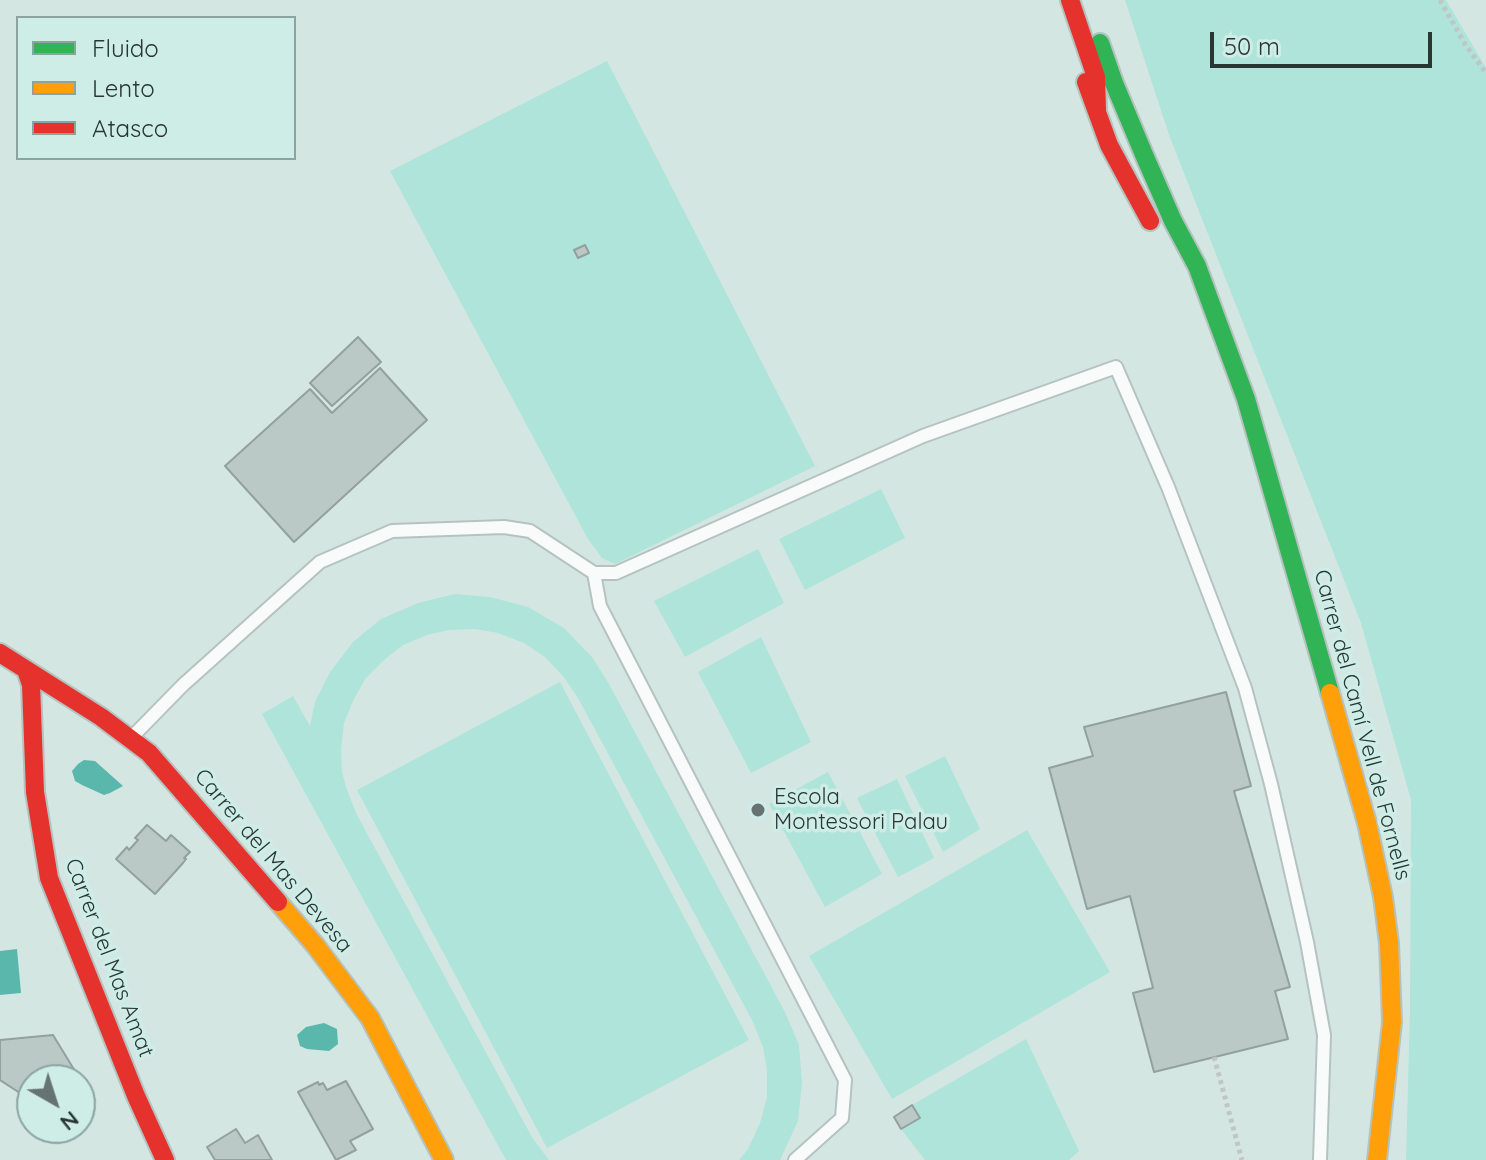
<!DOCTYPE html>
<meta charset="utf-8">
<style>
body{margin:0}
#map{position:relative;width:1486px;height:1160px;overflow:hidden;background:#d4e6e2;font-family:Quicksand,sans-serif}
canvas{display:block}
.legend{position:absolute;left:16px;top:16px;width:280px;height:144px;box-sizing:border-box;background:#cdede6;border:2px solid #8ca49f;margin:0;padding:10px 14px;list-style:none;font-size:24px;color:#2a3634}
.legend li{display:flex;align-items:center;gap:16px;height:40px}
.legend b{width:40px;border:2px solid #8ca49f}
.north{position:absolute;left:16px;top:1064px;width:80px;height:80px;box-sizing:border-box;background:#cdede6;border:2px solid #8ca49f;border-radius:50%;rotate:141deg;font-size:22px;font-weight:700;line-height:32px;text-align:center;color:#2a3634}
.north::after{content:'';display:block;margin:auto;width:28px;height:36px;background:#667471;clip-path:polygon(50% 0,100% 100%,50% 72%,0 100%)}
.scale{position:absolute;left:1210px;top:32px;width:222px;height:36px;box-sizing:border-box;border:4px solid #2a3634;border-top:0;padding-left:10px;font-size:24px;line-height:28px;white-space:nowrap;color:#2a3634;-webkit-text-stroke:6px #cdede6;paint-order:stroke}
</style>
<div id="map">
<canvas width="1486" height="1160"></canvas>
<ul class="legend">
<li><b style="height:10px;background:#30b455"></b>Fluido</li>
<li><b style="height:10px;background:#ff9f0a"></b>Lento</li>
<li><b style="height:10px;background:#e5322d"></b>Atasco</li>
</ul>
<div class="north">N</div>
<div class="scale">50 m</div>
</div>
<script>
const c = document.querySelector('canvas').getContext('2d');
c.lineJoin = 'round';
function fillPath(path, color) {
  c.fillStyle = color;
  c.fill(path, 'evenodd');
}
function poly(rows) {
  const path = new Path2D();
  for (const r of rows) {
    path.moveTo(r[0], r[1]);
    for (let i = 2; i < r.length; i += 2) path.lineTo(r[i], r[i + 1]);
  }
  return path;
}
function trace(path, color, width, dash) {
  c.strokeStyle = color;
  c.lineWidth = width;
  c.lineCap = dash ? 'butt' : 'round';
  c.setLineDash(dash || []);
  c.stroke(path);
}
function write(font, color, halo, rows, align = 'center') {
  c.font = font + ' Quicksand,sans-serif';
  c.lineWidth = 7;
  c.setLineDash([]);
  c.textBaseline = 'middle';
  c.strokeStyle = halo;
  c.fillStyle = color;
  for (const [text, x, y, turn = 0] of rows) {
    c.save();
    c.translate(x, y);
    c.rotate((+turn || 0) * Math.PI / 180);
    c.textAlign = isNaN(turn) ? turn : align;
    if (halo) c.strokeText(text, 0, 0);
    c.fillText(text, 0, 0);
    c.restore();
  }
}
const green = poly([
 [1125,0,1446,0,1486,68,1486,1160,1406,1160,1410,1011,1411,800,1361,623,1169,135],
 [607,61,815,466,615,564,602,558,588,539,390,171],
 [881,489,905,538,805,590,779,539],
 [758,549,784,603,685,657,654,601],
 [455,594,490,597,528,607,564,628,592,657,609,684,785,1012,799,1045,802,1083,798,1121,780,1160,739,1160,748,1149,760,1123,767,1097,767,1069,763,1047,752,1020,578,698,563,676,545,657,524,643,498,633,475,629,449,630,427,635,403,645,384,660,365,679,353,701,344,723,341,749,342,772,347,790,357,815,533,1139,549,1160,506,1160,262,714,293,696,310,726,315,702,330,672,353,642,381,619,418,603],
 [761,637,811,742,751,773,698,672],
 [560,682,749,1040,547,1148,357,790],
 [945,756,980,829,943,852,905,776],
 [828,772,882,874,825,907,769,804],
 [897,779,934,858,898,877,857,798],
 [1027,830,1110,972,892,1099,809,956],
 [1026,1039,1079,1151,1069,1160,925,1160,901,1129,920,1118,912,1105]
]);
const water = poly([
 [84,760,95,761,123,786,110,793,104,795,82,785,75,781,72,771,78,764],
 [17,949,21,993,0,995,0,951],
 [324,1023,337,1029,338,1044,329,1051,307,1049,300,1046,297,1035,306,1027]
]);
const building = poly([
 [585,245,589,253,578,258,574,250,585,245],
 [358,337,381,362,332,406,310,383,358,337],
 [380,368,427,420,294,542,225,466,310,389,332,413,380,368],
 [1226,692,1251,786,1234,791,1290,987,1275,991,1288,1039,1154,1072,1133,993,1153,988,1130,896,1087,909,1049,768,1093,756,1084,727,1226,692],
 [147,825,166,841,171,835,190,852,184,858,186,859,183,863,155,894,116,859,127,847,129,850,138,840,135,838,147,825],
 [53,1035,78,1076,78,1080,32,1080,32,1128,56,1128,29,1131,26,1097,0,1080,0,1040,53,1035],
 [346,1081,373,1129,350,1141,356,1150,336,1160,298,1092,318,1082,319,1085,323,1083,327,1090,346,1081],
 [912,1105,920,1118,901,1129,894,1117,912,1105],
 [236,1129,245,1143,258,1135,272,1160,215,1160,207,1147,236,1129]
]);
const path = poly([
 [1440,0,1465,44,1486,73],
 [1214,1057,1242,1160]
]);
const lane = poly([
 [594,573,600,606,845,1080,842,1118,795,1160],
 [132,737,183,685,320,562,392,531,504,527,530,531,594,573,616,573,923,436,1116,367,1168,487,1245,688,1271,784,1307,942,1324,1035,1320,1160]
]);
const fast = poly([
 [1100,43,1114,83,1145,157,1173,221,1197,266,1246,399,1330,693]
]);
const slow = poly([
 [1330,693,1367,823,1383,897,1389,943,1392,1022,1377,1160],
 [278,902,315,945,370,1018,444,1160]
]);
const jam = poly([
 [1070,0,1096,77,1097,110],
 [1086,82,1109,145,1150,221],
 [0,653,101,717,149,753,278,902],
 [26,670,31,685,35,792,49,878,136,1096,165,1160]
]);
const markers = [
 [758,810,8,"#667471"]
];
const streetNames = [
 ["Carrer del Camí Vell de Fornells",1362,725,75],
 ["Carrer del Mas Devesa",273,861,50],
 ["Carrer del Mas Amat",109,958,69]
];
const poiNames = [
 ["Escola",774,797],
 ["Montessori Palau",774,822]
];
fillPath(green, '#aee4da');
fillPath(water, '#5ab7ab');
fillPath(building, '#bbc9c6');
trace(building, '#93a19d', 2);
trace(lane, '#b5c3c0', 16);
trace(fast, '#b5c3c0', 22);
trace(slow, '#b5c3c0', 22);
trace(jam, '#b5c3c0', 22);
trace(path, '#bfc6c4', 5, [4, 4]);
trace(lane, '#f9fbfb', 12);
trace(fast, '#30b455', 18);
trace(slow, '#ff9f0a', 18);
trace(jam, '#e5322d', 18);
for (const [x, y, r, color] of markers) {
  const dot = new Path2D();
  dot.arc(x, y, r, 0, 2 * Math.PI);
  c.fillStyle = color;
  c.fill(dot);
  trace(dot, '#cdede6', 3);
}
write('22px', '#2a3634', '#cdede6', streetNames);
write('22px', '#2a3634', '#cdede6', poiNames, 'left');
</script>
